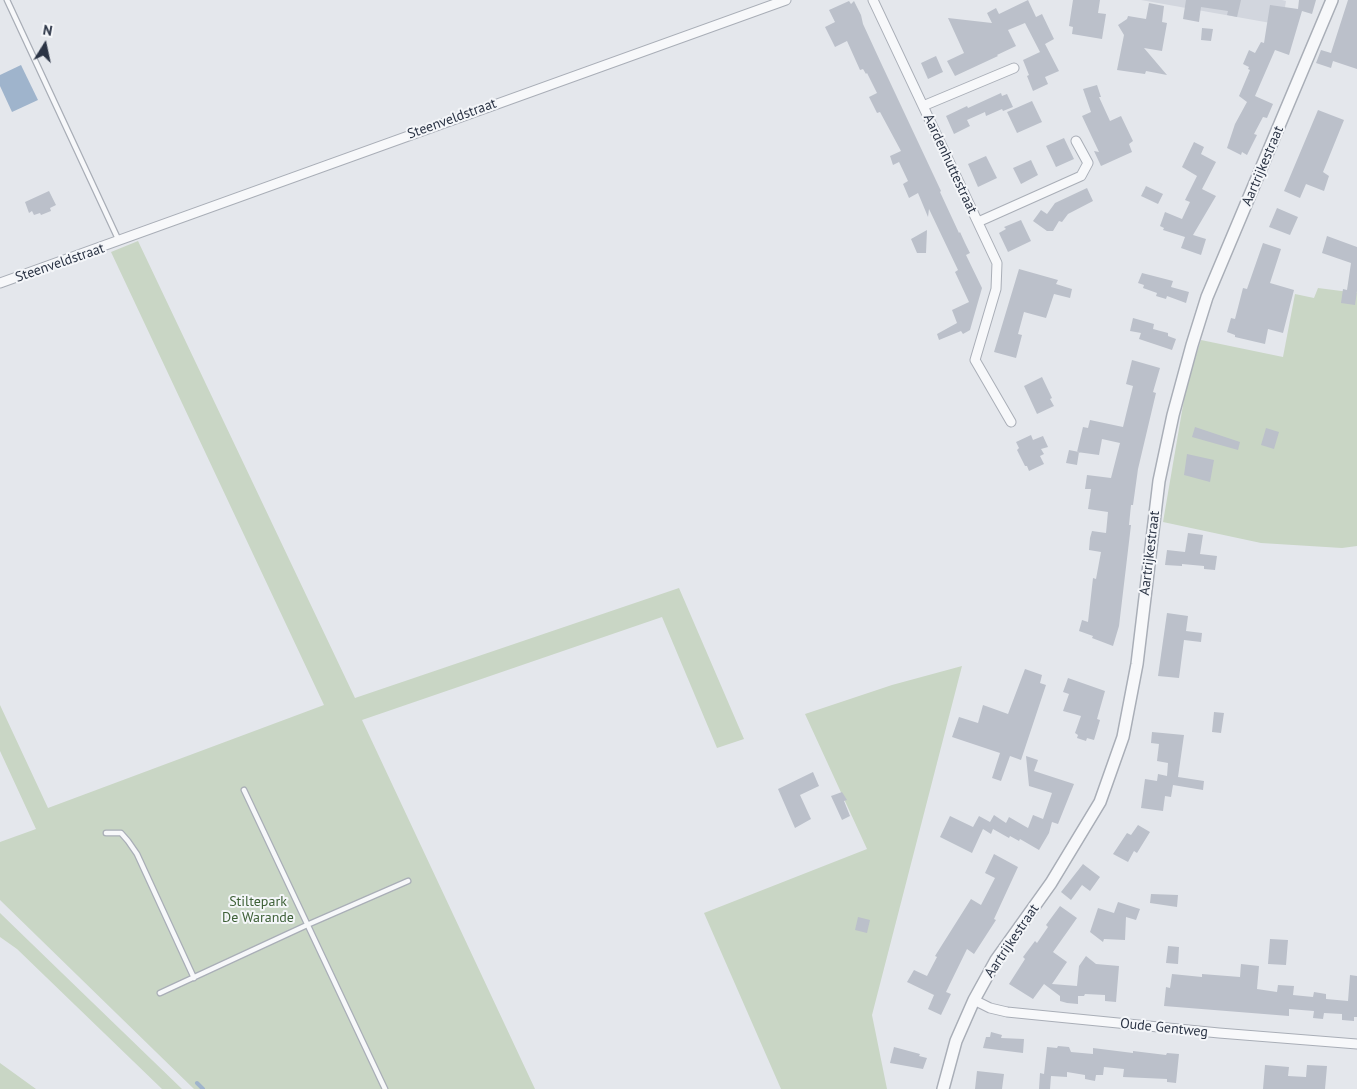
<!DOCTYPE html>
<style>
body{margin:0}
#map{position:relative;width:1357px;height:1089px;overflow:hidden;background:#e4e7ec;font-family:"PT Sans",sans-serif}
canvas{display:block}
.north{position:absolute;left:20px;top:20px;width:50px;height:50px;-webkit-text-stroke:4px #f4f6f9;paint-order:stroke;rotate:10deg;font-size:14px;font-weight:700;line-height:20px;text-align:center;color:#2b3445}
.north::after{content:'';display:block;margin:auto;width:18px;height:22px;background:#2b3445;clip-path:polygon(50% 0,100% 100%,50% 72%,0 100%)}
</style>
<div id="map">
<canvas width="1357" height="1089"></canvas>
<div class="north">N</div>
</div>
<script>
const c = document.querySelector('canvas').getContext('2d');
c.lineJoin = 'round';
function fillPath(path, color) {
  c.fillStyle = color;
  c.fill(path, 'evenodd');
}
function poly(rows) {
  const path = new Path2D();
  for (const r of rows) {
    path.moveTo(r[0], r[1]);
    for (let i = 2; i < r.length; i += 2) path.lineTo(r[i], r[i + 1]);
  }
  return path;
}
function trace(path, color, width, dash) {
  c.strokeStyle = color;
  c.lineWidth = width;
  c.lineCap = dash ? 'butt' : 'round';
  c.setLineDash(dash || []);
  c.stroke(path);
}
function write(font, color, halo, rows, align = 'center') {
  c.font = font + ' "PT Sans",sans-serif';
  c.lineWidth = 4;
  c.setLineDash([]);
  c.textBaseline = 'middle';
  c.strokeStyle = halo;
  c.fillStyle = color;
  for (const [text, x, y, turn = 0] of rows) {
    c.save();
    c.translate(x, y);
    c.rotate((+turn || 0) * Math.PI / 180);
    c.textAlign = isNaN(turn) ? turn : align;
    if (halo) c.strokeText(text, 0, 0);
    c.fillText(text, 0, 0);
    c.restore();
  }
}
const built = poly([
 [1141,0,1282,0,1286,1,1282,25]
]);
const green = poly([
 [138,241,355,698,679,588,744,739,717,748,662,617,362,720,535,1089,194,1089,0,900,0,842,36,829,0,751,0,705,48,808,324,705,111,252],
 [1318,288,1357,293,1357,546,1342,548,1261,543,1163,522,1187,382,1201,340,1283,357,1295,294,1314,298],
 [962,666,872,1015,887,1089,781,1089,704,913,867,849,805,714,892,685],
 [0,913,62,973,182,1089,162,1089,17,949,0,937],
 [0,1063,36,1089,0,1089]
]);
const water = poly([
 [21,65,38,100,12,112,0,86,0,75]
]);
const stream = poly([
 [197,1083,203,1089]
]);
const building = poly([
 [1028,0,1036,17,1042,14,1054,39,1045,44,1059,71,1045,77,1048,84,1033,91,1027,76,1029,75,1023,60,1040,52,1025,23,1008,30,1016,46,997,55,998,56,955,76,947,61,964,53,948,18,992,23,987,13,996,8,999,14],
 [1073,0,1100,0,1098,13,1106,14,1102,39,1072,34,1073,27,1069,26],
 [1186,0,1241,0,1237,17,1227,15,1228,11,1201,7,1199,22,1183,19],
 [1299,0,1316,0,1312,14,1302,11,1289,55,1275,50,1255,96,1273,104,1267,118,1263,117,1254,134,1257,135,1247,155,1242,152,1241,155,1227,148,1235,124,1247,102,1239,96,1250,70,1248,69,1249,67,1243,64,1249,50,1255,53,1261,42,1264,43,1270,5,1298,9],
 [1348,0,1357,0,1357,69,1333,61,1331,68,1316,63,1321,50,1331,53],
 [849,1,851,4,854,1,861,15,863,24,881,63,941,191,940,192,959,233,960,232,965,243,970,253,966,255,982,288,970,330,963,334,961,331,939,340,937,334,957,323,952,310,969,302,955,272,958,270,929,209,928,217,918,193,909,198,903,184,908,181,899,162,893,165,890,156,901,151,880,112,877,113,869,97,877,93,867,73,866,74,863,69,860,70,847,41,835,47,825,27,835,22,829,10],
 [1149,3,1164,6,1162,22,1167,23,1162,51,1144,48,1167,75,1146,71,1145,74,1117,70,1124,35,1118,25,1127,19,1128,16,1146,19],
 [1202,28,1213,29,1211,41,1201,40],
 [936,56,943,72,928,79,921,63],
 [1097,85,1101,97,1099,97,1110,121,1121,116,1133,141,1129,144,1132,152,1101,166,1094,151,1099,152,1082,116,1091,112,1083,89],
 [1001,93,1002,96,1007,94,1013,107,1003,111,1002,109,986,116,985,112,967,120,970,126,954,134,946,116,967,106,968,108],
 [1032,101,1042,122,1017,133,1007,112],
 [1318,110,1344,120,1323,172,1329,176,1324,191,1306,184,1300,198,1284,191],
 [1064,138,1074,159,1056,167,1046,146],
 [1194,142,1204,147,1201,154,1216,162,1202,189,1216,196,1193,235,1206,239,1201,255,1181,248,1185,237,1163,230,1164,228,1160,226,1165,212,1182,219,1190,202,1185,200,1197,176,1182,167],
 [986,156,997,178,978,187,968,164],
 [1031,160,1038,175,1021,184,1013,168],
 [1146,186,1163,194,1158,204,1141,196],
 [1087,188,1093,201,1068,214,1062,222,1059,221,1053,231,1047,231,1033,221,1041,210,1047,214,1055,203],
 [49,191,56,205,50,208,51,211,41,215,40,213,34,215,32,211,29,213,25,202],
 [1277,208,1298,217,1290,235,1269,227],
 [1021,220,1031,241,1008,252,999,233,1006,229,1004,227],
 [927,230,926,253,917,253,911,239],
 [1327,236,1357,247,1357,291,1355,305,1341,303,1343,289,1347,290,1351,263,1322,253],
 [1263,243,1281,249,1270,283,1294,290,1283,333,1268,329,1265,344,1235,337,1235,335,1227,332,1231,318,1235,319,1243,288,1247,289],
 [1019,269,1058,280,1056,284,1072,289,1070,298,1054,294,1046,318,1024,312,1018,334,1022,335,1016,358,994,352],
 [1142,273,1173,281,1171,287,1189,292,1186,303,1167,296,1166,299,1156,296,1157,293,1143,288,1144,285,1138,283],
 [1133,318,1154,324,1153,329,1168,333,1168,336,1176,339,1172,350,1139,339,1141,333,1130,331],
 [1132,360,1160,368,1153,392,1156,393,1138,469,1133,505,1131,505,1129,525,1131,525,1119,626,1113,646,1092,638,1093,636,1079,631,1082,620,1088,622,1093,578,1096,579,1101,552,1089,550,1090,538,1092,531,1106,533,1108,512,1088,509,1091,489,1085,489,1087,475,1111,478,1120,443,1102,439,1099,455,1077,452,1083,427,1088,428,1090,420,1123,427,1133,386,1126,384],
 [1042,377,1052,398,1050,399,1054,406,1037,414,1024,386],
 [1195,427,1240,442,1238,450,1192,437],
 [1266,428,1279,432,1274,449,1261,445],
 [1031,435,1033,440,1043,436,1048,447,1041,449,1044,454,1040,456,1044,464,1029,471,1027,466,1025,466,1017,450,1019,448,1016,442],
 [1069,450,1079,452,1077,465,1066,463],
 [1187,454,1214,460,1210,482,1184,475],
 [1188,533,1203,535,1200,554,1217,556,1215,570,1204,569,1204,566,1182,564,1182,566,1165,565,1167,550,1185,552],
 [1167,613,1188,616,1186,631,1202,633,1201,642,1184,640,1179,678,1158,676],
 [1025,669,1042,675,1040,683,1046,685,1021,760,1010,756,1001,781,992,778,1000,753,952,737,959,717,978,723,983,705,1008,714],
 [1068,678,1105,691,1097,719,1100,720,1094,740,1087,738,1086,741,1077,738,1078,735,1075,733,1081,716,1063,711,1069,694,1063,692],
 [1214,712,1224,713,1221,733,1212,732],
 [1152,732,1184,735,1178,777,1204,781,1203,790,1173,785,1171,797,1165,796,1163,811,1141,808,1145,779,1157,781,1158,774,1167,776,1168,763,1157,761,1159,744,1151,743],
 [1026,756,1038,760,1034,771,1074,784,1058,824,1052,822,1049,833,1039,850,1020,839,1019,841,1010,836,1009,838,993,829,991,834,983,829,972,853,940,837,950,816,973,827,979,816,990,822,994,815,1006,823,1009,817,1028,828,1033,815,1043,819,1052,793,1029,786],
 [813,772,819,786,800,795,811,819,795,828,778,789],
 [842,792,847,800,844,801,850,816,842,820,831,796],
 [1138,825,1150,832,1137,853,1134,851,1128,862,1113,854,1127,833,1131,835],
 [994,854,1018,867,994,919,996,920,974,954,967,949,946,992,951,994,941,1015,928,1009,934,995,907,982,914,970,927,976,937,957,935,956,971,899,981,905,995,878,985,873],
 [1083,864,1100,877,1090,891,1082,885,1071,900,1061,892],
 [1151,894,1178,895,1177,907,1150,903],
 [1118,902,1140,909,1136,920,1126,917,1125,940,1104,939,1103,942,1090,932,1098,908,1114,913],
 [1060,906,1077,918,1053,952,1067,962,1052,984,1077,986,1079,966,1086,956,1096,964,1119,966,1116,1002,1105,1001,1105,995,1085,994,1084,996,1078,996,1078,1004,1067,1003,1060,1001,1060,996,1044,984,1033,999,1009,984,1025,959,1023,957,1035,941,1037,943,1048,927,1046,925],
 [858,917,870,920,867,933,855,930],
 [1270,939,1288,940,1286,965,1268,964],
 [1168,946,1179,947,1178,964,1166,963],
 [1241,964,1259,966,1257,989,1277,992,1278,985,1294,986,1293,995,1313,997,1314,992,1326,994,1326,999,1348,1001,1350,975,1357,976,1357,1017,1354,1017,1354,1021,1342,1020,1342,1014,1324,1013,1323,1019,1313,1018,1314,1011,1289,1009,1289,1016,1164,1006,1166,987,1170,988,1172,974,1202,977,1202,974,1240,977],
 [991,1032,1002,1035,1001,1038,1024,1039,1023,1053,983,1048,986,1037,990,1037],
 [1058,1046,1069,1047,1071,1052,1093,1054,1093,1048,1133,1053,1133,1051,1166,1055,1167,1053,1179,1054,1176,1083,1167,1082,1167,1079,1123,1077,1124,1069,1104,1067,1103,1075,1096,1075,1095,1081,1085,1079,1085,1075,1067,1072,1067,1077,1051,1076,1050,1089,1039,1089,1040,1073,1044,1074,1047,1047,1057,1048],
 [894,1047,920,1054,919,1056,927,1058,923,1069,890,1063],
 [1265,1065,1289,1067,1288,1076,1306,1077,1307,1065,1327,1066,1325,1089,1263,1089],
 [977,1071,1004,1074,1002,1089,975,1089]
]);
const service = poly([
 [7,0,119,241],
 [244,790,385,1089],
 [106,833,121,833,128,841,137,854,194,978],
 [160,993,307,925,408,881]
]);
const minor = poly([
 [873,0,997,263,996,289,975,360,1011,422],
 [923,106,1014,68],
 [978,222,1081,176,1088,163,1076,141],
 [0,283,786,0],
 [974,1000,990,1008,1007,1012,1219,1033,1357,1044]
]);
const tertiary = poly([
 [943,1089,956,1041,974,1000,996,960,1051,883,1100,802,1123,737,1137,664,1159,481,1173,415,1192,345,1207,297,1332,0]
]);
const streetNames = [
 ["Steenveldstraat",452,119,-20],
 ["Aardenhuttestraat",950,164,65],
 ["Aartrijkestraat",1263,166,-67],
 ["Steenveldstraat",60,263,-19],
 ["Aartrijkestraat",1150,553,-83],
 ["Aartrijkestraat",1012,941,-56],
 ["Oude Gentweg",1164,1028,6]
];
const parkNames = [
 ["Stiltepark",258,902],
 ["De Warande",258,918]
];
fillPath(built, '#d2d6de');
fillPath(green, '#c9d6c5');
fillPath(water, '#9fb4cc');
trace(stream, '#9fb4cc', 4);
fillPath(building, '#bbc0ca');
trace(service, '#a9aeb7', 7);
trace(minor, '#a9aeb7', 11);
trace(tertiary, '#a9aeb7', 14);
trace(service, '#f7f8fa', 4.5);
trace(minor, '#f7f8fa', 9);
trace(tertiary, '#f7f8fa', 11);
write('14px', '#2b3445', '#f4f6f9', streetNames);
write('14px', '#3f6138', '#f4f6f9', parkNames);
</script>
